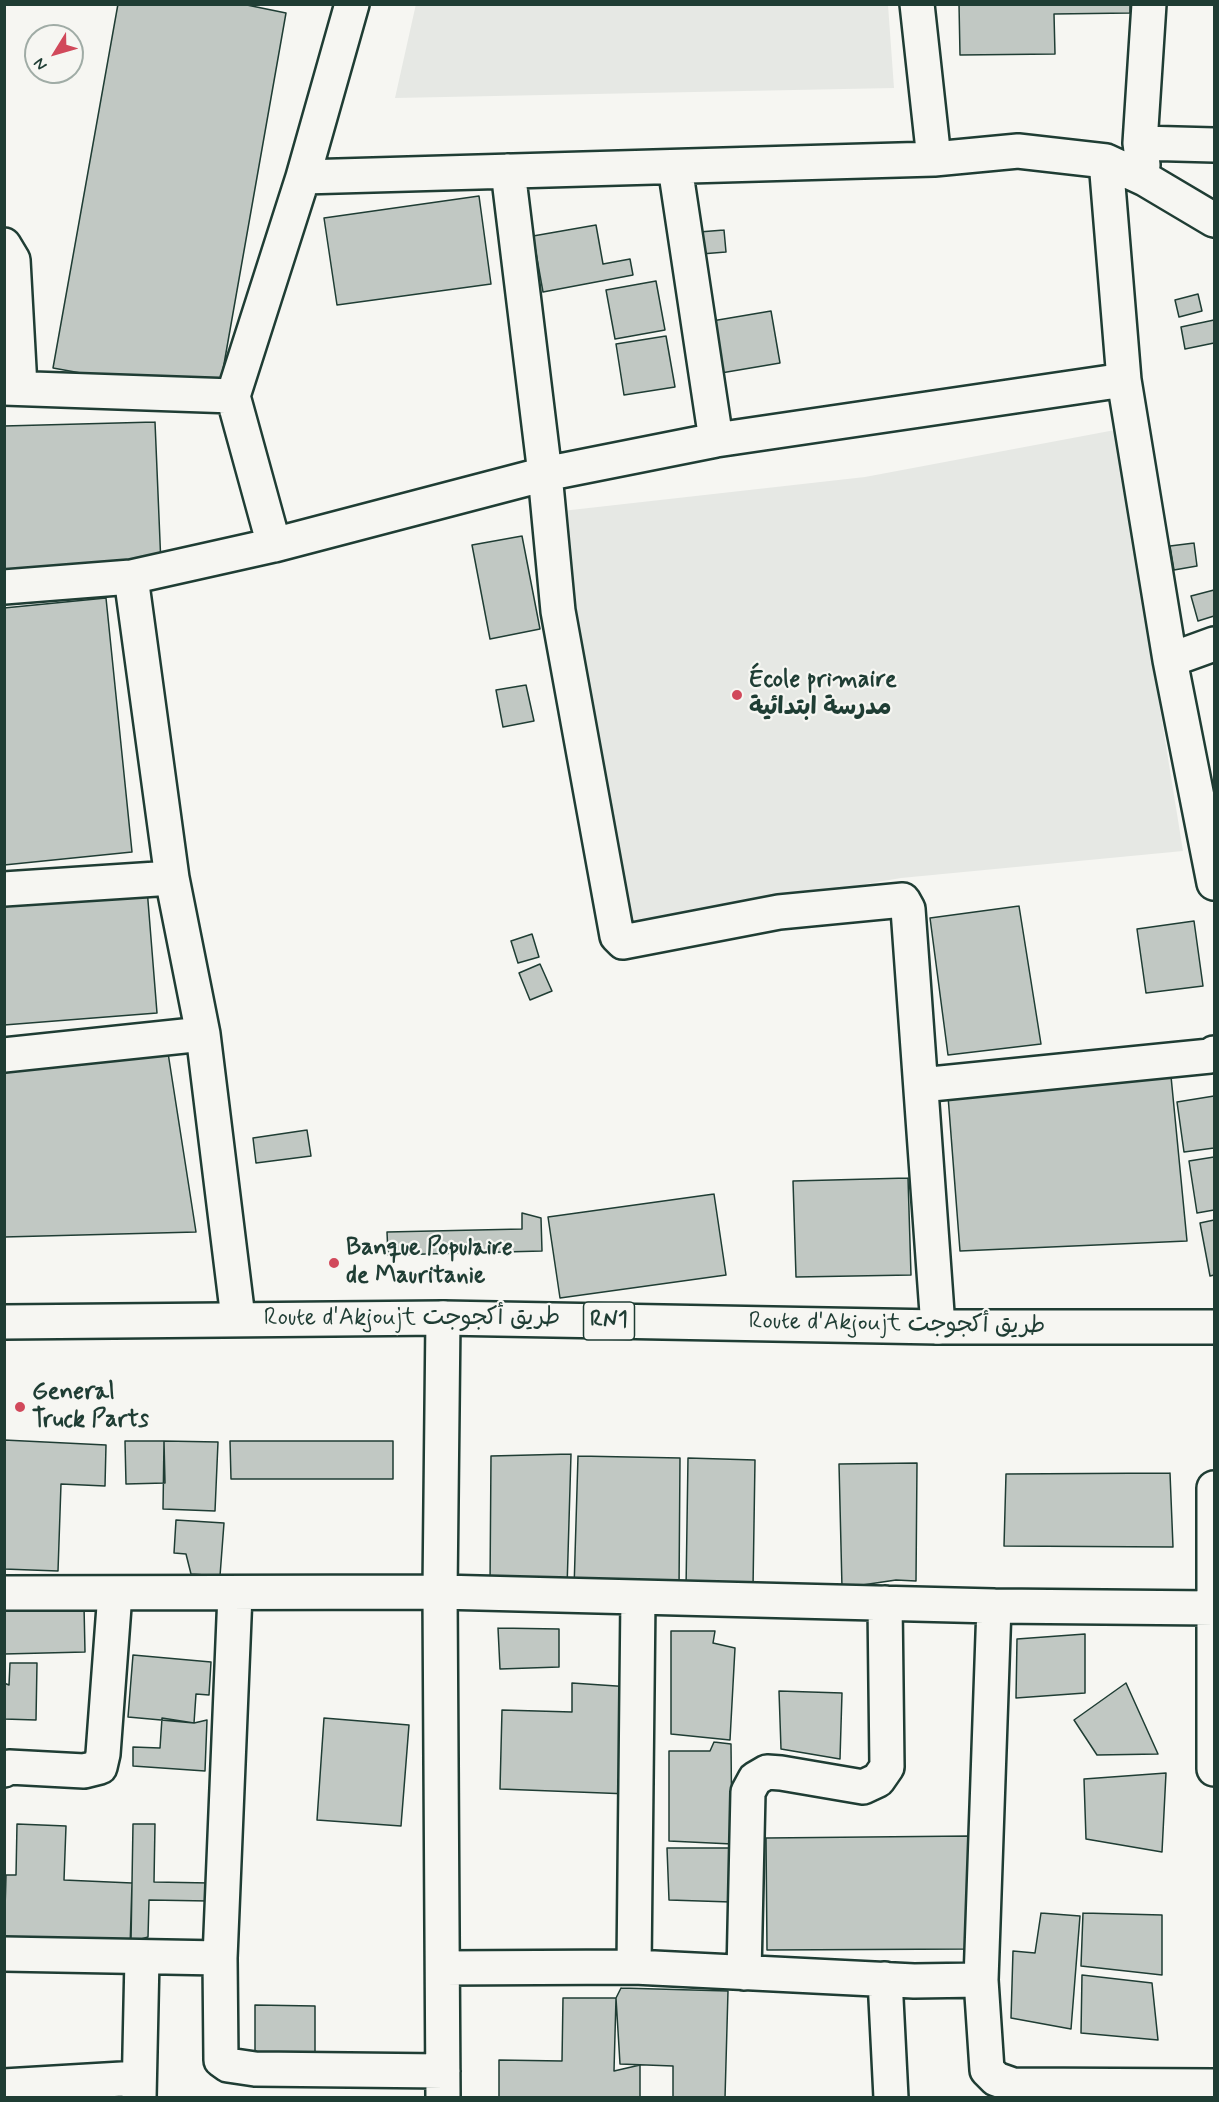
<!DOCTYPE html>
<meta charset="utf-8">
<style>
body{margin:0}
#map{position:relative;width:1219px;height:2102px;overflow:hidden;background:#f6f6f2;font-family:Mynerve,sans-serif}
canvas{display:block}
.frame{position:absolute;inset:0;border:6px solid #1f3d34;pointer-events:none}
.north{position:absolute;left:24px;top:24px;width:60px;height:60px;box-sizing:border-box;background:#f6f6f2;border:2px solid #a0aca6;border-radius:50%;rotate:233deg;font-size:16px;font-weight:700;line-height:24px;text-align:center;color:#1f3d34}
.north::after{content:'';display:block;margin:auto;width:21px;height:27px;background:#d1495b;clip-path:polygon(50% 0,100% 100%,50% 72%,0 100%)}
</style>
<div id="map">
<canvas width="1219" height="2102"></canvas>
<div class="frame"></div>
<div class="north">N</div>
</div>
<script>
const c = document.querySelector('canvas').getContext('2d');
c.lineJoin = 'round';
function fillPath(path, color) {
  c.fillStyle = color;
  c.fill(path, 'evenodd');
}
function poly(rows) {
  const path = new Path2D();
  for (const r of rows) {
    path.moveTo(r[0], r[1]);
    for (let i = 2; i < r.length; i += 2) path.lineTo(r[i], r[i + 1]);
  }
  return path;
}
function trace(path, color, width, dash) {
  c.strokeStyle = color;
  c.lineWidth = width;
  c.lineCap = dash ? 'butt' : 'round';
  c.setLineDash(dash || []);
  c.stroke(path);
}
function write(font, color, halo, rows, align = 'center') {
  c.font = font + ' Mynerve,"Playpen Sans Arabic",sans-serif';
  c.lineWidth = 4.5;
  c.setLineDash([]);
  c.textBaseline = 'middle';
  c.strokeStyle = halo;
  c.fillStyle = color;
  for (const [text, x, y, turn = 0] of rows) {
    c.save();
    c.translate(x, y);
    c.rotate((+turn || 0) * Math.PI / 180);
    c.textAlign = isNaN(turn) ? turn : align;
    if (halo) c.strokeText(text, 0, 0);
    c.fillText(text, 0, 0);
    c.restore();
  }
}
const built = poly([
 [416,4,888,5,894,88,395,98],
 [1115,430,1183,851,901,878,623,925,562,511,865,477]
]);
const building = poly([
 [118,4,242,4,286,13,218,398,53,368,118,4],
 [959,4,1130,4,1130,13,1054,14,1055,54,960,55,959,4],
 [479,196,491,284,337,305,324,218,479,196],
 [596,225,603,264,630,259,633,275,543,292,533,236,596,225],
 [724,230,726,252,701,254,699,232,724,230],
 [656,281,665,330,615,339,606,290,656,281],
 [1198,294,1202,311,1179,317,1175,300,1198,294],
 [771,311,780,363,721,373,712,321,771,311],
 [1214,320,1214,343,1185,349,1181,327,1214,320],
 [666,336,675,387,624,395,616,344,666,336],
 [155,422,161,565,4,570,4,426,155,422],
 [522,536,540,629,490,639,472,545,522,536],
 [1194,543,1197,566,1174,570,1170,546,1194,543],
 [1214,590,1214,616,1198,621,1191,596,1214,590],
 [106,598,132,852,4,865,4,608,106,598],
 [526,685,534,721,503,727,496,690,526,685],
 [146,876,157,1013,4,1025,4,886,146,876],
 [1019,906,1041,1044,948,1055,930,918,1019,906],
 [1194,921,1203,986,1146,993,1137,929,1194,921],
 [532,934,539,957,518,963,511,941,532,934],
 [540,964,552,991,530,1000,519,973,540,964],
 [166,1040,196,1232,4,1237,4,1063,166,1040],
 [1170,1066,1187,1241,960,1251,948,1096,1170,1066],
 [1214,1096,1214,1148,1184,1152,1177,1102,1214,1096],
 [307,1130,311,1156,256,1163,253,1138,307,1130],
 [1214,1157,1214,1210,1197,1213,1189,1161,1214,1157],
 [908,1178,911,1275,796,1277,793,1181,908,1178],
 [714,1194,726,1275,560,1298,548,1217,714,1194],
 [522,1213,541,1218,542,1251,388,1255,387,1232,522,1229,522,1213],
 [1214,1220,1214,1275,1210,1276,1200,1223,1214,1220],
 [4,1440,106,1445,105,1486,61,1484,58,1571,4,1569,4,1440],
 [125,1441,164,1441,165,1483,126,1484,125,1441],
 [164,1441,218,1442,215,1511,163,1509,164,1441],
 [230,1441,393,1441,393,1479,231,1479,230,1441],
 [571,1454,567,1588,490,1586,491,1456,571,1454],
 [578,1456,680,1458,679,1590,574,1589,578,1456],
 [688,1458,755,1460,753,1588,686,1589,688,1458],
 [917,1463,916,1581,896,1580,842,1588,839,1464,917,1463],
 [1170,1473,1173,1547,1004,1546,1006,1474,1170,1473],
 [176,1520,224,1523,220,1576,191,1574,186,1554,174,1553,176,1520],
 [84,1606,85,1652,4,1654,4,1607,84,1606],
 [498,1628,559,1629,559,1667,500,1669,498,1628],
 [671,1631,715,1631,713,1643,735,1648,730,1740,671,1734,671,1631],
 [1085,1634,1085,1693,1016,1698,1017,1639,1085,1634],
 [133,1655,211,1662,209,1695,196,1694,194,1723,128,1717,133,1655],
 [10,1663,37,1663,36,1720,4,1719,4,1683,9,1685,10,1663],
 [572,1683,631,1687,629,1794,500,1789,502,1710,572,1712,572,1683],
 [1126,1683,1158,1754,1097,1755,1074,1720,1126,1683],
 [779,1691,842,1693,840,1759,781,1749,779,1691],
 [162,1718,194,1723,207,1720,205,1771,133,1766,133,1747,160,1748,162,1718],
 [324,1718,409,1725,401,1826,317,1820,324,1718],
 [714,1742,731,1744,732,1844,669,1841,669,1751,710,1751,714,1742],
 [1166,1773,1162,1852,1086,1839,1084,1779,1166,1773],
 [17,1824,66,1826,64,1880,132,1883,130,1948,4,1944,6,1875,16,1875,17,1824],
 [133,1824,155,1824,154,1882,210,1883,209,1901,149,1900,148,1937,131,1942,133,1824],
 [969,1836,970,1949,767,1950,766,1838,969,1836],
 [667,1848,740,1848,731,1902,669,1900,667,1848],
 [1041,1913,1080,1916,1071,2029,1011,2018,1013,1951,1035,1953,1041,1913],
 [1083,1913,1162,1915,1162,1975,1081,1966,1083,1913],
 [1082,1975,1152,1983,1158,2040,1081,2033,1082,1975],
 [621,1988,728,1991,725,2098,673,2098,673,2066,620,2064,616,1998,621,1988],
 [563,1998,616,1998,614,2071,640,2065,640,2098,499,2098,499,2060,562,2061,563,1998],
 [255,2005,315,2006,315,2069,255,2069,255,2005]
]);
const minor = poly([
 [917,4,934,159],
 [1140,143,1149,4],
 [1143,165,1140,143,1214,145],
 [675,167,716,440],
 [508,171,545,474,558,611,617,936,623,942,779,912,903,900,908,909,938,1327],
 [303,177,352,4],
 [4,245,13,260,20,387],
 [1124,380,1170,660,1214,883],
 [4,388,233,396],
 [274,545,233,396,303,177,934,159,1018,151,1106,161],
 [131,577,274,545,545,474,716,440,1124,380,1106,161,1145,179,1214,220],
 [4,587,131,577,172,878,203,1034,238,1318],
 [1170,660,1214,644],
 [4,889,172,878],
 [4,1055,203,1034],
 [921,1085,1210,1056,1214,1053],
 [1214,1488,1214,1769],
 [4,1593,440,1592,994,1606,981,1980,987,2070,996,2079,1013,2085,1214,2086],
 [994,1606,1214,1608],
 [4,1770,9,1767,84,1771,100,1767,103,1754,115,1593],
 [4,1954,220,1958,235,1594],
 [220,1958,221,2060,228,2065,255,2069,443,2071],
 [634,1967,914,1981,981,1980],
 [443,1968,634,1967,638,1597],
 [744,1973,748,1792,755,1779,767,1772,781,1773,863,1787,878,1780,887,1767,885,1603],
 [885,1979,891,2098],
 [4,2086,139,2078],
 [139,2098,142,1958],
 [443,2098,440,1592,443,1318]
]);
const highway = poly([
 [4,1322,443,1318,938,1327,1214,1327]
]);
const markers = [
 [737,695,6,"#d1495b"],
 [334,1263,6,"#d1495b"],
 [20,1407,6,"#d1495b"]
];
const shields = [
 [609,1321,51]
];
const shieldNames = [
 ["RN1",609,1321]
];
const poiNames = [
 ["École primaire",749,681],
 ["مدرسة ابتدائية",749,709],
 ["Banque Populaire",346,1249],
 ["de Mauritanie",346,1277],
 ["General",32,1393],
 ["Truck Parts",32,1421]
];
const streetNames = [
 ["Route d'Akjoujt طريق أكجوجت",412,1319],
 ["Route d'Akjoujt طريق أكجوجت",897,1325,1]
];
fillPath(built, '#e6e8e4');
fillPath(building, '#c1c8c3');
trace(building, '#1f3d34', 1.5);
trace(minor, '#1f3d34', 38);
trace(highway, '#1f3d34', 38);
trace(minor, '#f6f6f2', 33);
trace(highway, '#f6f6f2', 33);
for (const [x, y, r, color] of markers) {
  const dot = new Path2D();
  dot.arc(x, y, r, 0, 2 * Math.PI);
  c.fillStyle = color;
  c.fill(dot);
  trace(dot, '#f6f6f2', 2);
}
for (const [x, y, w] of shields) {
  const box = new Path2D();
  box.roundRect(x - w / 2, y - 19, w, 38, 4.5);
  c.fillStyle = '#f6f6f2';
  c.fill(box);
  trace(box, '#1f3d34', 1.5);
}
write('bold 22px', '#1f3d34', null, shieldNames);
write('bold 24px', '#1f3d34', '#f6f6f2', poiNames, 'left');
write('24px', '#1f3d34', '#f6f6f2', streetNames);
</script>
